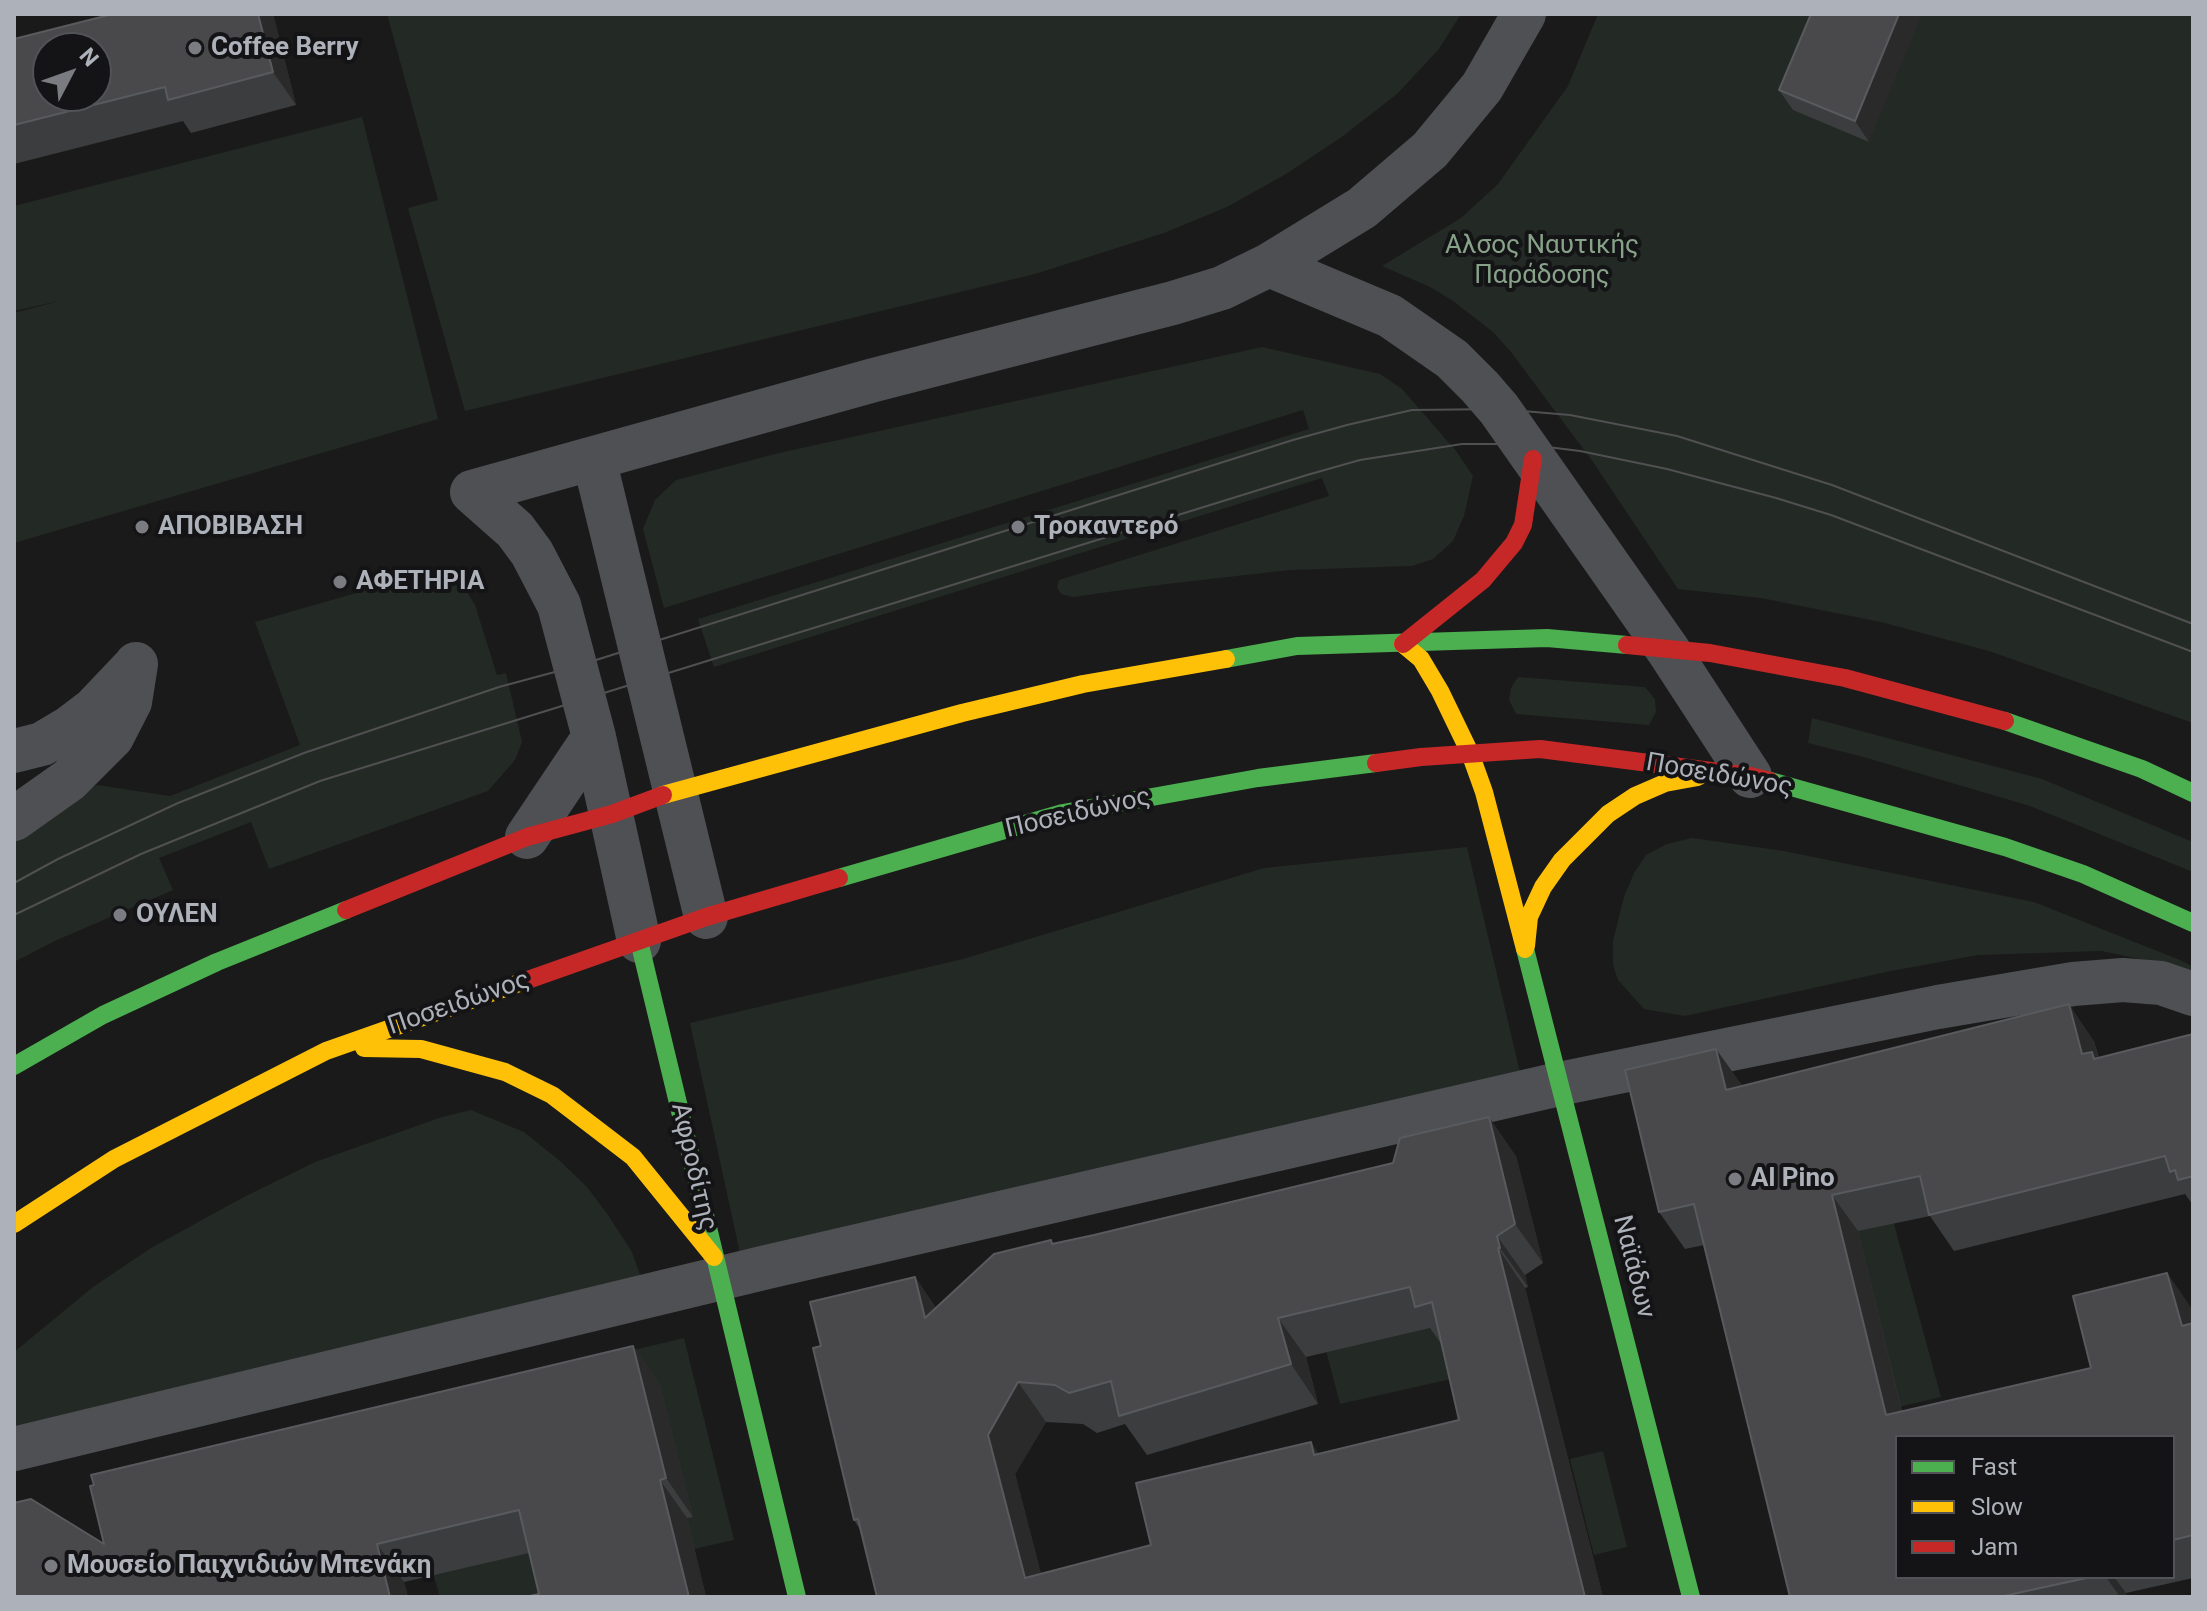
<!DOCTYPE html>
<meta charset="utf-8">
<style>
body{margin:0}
#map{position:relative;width:2207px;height:1611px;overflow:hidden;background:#1a1a1a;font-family:Roboto,sans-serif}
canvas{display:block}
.frame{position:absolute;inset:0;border:16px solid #adb1b9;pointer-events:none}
.legend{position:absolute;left:1895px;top:1435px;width:280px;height:144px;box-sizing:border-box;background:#141416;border:2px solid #515357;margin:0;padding:10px 14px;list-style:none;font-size:24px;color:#adb1b9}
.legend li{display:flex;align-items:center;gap:16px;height:40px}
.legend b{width:40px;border:2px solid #515357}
.north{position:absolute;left:32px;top:32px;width:80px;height:80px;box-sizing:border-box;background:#141416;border:2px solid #515357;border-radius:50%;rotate:49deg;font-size:22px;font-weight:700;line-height:32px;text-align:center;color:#adb1b9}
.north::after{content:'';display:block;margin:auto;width:28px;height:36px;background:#7a7c81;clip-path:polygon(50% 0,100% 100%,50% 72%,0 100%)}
</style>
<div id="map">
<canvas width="2207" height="1611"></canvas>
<div class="frame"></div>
<ul class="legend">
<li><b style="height:10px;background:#4caf50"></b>Fast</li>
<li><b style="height:10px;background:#ffc107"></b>Slow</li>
<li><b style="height:10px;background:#c62828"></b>Jam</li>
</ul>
<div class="north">N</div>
</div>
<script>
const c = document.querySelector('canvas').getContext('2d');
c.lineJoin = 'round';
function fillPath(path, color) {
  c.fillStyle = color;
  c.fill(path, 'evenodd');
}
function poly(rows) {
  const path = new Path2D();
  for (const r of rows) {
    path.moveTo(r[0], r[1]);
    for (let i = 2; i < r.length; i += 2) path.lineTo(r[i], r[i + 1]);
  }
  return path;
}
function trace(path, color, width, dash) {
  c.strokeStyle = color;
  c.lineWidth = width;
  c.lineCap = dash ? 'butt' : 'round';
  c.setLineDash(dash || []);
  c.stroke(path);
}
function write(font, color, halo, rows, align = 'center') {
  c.font = font + ' Roboto,sans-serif';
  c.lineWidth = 8;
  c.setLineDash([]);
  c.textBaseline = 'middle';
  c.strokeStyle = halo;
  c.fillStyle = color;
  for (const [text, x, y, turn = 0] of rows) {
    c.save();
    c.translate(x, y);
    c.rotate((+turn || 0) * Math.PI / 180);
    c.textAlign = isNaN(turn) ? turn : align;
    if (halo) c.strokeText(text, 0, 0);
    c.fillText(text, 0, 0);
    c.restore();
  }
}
const green = poly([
 [387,14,1461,14,1439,49,1397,94,1343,136,1286,174,1227,207,1164,233,1035,274,465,411,408,208,438,200],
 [1598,14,2193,14,2193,723,1989,651,1881,622,1761,598,1678,589,1593,462,1511,352,1493,332,1453,301,1430,287,1382,266,1461,218,1498,184,1568,86],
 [362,117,438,419,14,543,14,313,59,301,14,311,14,206],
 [1262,347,1380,374,1402,389,1457,452,1473,476,1464,516,1453,541,1433,559,1412,566,1290,570,1166,584,1073,597,1061,594,1057,587,1059,580,1329,496,1322,478,714,667,698,619,1309,429,1303,410,664,608,643,529,655,500,676,480,779,453],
 [419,575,442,576,464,587,475,605,497,675,506,673,522,742,515,760,488,791,269,869,251,822,159,858,173,890,57,940,14,962,14,831,97,785,170,796,300,745,255,622],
 [1518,677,1645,687,1655,699,1656,712,1649,725,1516,714,1509,700,1511,688],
 [1812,718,2042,779,2193,842,2193,872,2030,806,1860,756,1808,743],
 [1692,838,1784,851,2034,902,2180,960,2193,967,2193,975,2178,967,2101,951,1978,955,1891,971,1685,1016,1644,1009,1618,980,1613,965,1613,941,1624,897,1634,873,1646,855,1667,844],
 [1467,847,1523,1085,741,1258,690,1023,963,959,1264,868],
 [471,1110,524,1132,560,1161,587,1187,608,1215,632,1252,643,1283,14,1430,14,1352,93,1287,151,1248,242,1198,315,1162,442,1117],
 [1399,1167,1451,1379,1340,1404,1285,1194],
 [1891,1213,1941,1397,1768,1438,1817,1237],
 [684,1338,734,1540,645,1560,605,1597,440,1597,385,1409,641,1530,693,1516,587,1361],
 [1603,1451,1627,1547,1594,1555,1570,1459]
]);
const street = poly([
 [1269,265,1390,316,1452,359,1480,387,1499,409,1668,650,1750,776],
 [594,459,706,917],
 [472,492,874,380,1173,303,1222,288,1269,265,1362,208,1430,150,1482,87,1524,14],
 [472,492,515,530,532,553,559,605,594,737,639,941],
 [14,751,42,744,69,728,94,709,132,669],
 [14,819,69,780,112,737,130,702,136,664],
 [527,837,594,737],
 [14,1449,767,1267,1559,1084,1938,1007,2073,984,2123,980,2161,983,2193,994]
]);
const fast = poly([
 [1226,659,1297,646,1547,638,1627,645],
 [2005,721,2142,769,2193,793],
 [1770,781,2005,847,2083,874,2193,923],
 [839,878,1063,813,1258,778,1376,763],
 [639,941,797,1597],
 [1525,949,1691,1597],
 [14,1066,103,1015,217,962,346,910]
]);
const slow = poly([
 [1403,644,1421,659,1440,691,1470,753,1484,792,1525,949],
 [663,795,962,713,1083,684,1226,659],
 [1526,946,1529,917,1543,887,1562,860,1608,814,1635,796,1665,783,1698,777],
 [364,1048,421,1049,505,1072,552,1095,633,1157,714,1257],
 [14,1224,114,1159,326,1051,522,982]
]);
const jam = poly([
 [1403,644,1483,580,1514,543,1523,525,1533,459],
 [1627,645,1710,653,1845,678,2005,721],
 [1376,763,1421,757,1540,749,1750,776,1770,781],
 [346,910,527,837,612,814,663,795],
 [522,982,706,917,839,878]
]);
const tram = poly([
 [14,883,58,859,178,803,304,753,499,687,577,666,1293,440,1347,425,1412,410,1499,409,1570,415,1677,436,1832,485,2193,624],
 [14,915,141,854,320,781,1307,475,1360,460,1462,444,1523,444,1580,451,1667,469,1776,498,1831,515,2193,652]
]);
const wall = poly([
 [273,14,296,105,191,133,183,121,14,164,14,39],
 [1811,14,1869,142,1793,110,1779,90],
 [2193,1034,2193,1205,2185,1194,1954,1251,1930,1216,1858,1231,1902,1411,2091,1368,2167,1273,2193,1311,2193,1578,2126,1593,2127,1597,1790,1597,1704,1245,1685,1249,1659,1212,1742,1086,2094,1041,2099,1058],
 [2173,1437,2173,1577,1897,1577],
 [1516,1156,1543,1263,1525,1275,1528,1287,1525,1288,1603,1597,877,1597,861,1531,854,1520,821,1346,915,1277,936,1308,1051,1240,1053,1243,1094,1235,1393,1163],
 [1430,1328,1442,1345,1459,1420,1319,1454,1151,1545,1041,1574,1015,1474,1046,1422,1083,1424,1097,1433,1125,1424,1147,1455,1318,1404,1306,1357],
 [633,1346,660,1385,693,1517,687,1518,706,1597,525,1597,539,1594,529,1553,404,1582,408,1597,14,1597,104,1544,94,1485]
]);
const shadedWall = poly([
 [258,14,273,14,296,105,273,72],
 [1899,14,1922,14,1869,142,1855,121],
 [2069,1004,2094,1041,2100,1064,2082,1054],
 [1716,1049,1742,1085,1752,1127,1726,1090],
 [1489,1117,1516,1156,1543,1263,1515,1224],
 [1832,1195,1858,1231,1908,1437,1886,1415],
 [1497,1236,1525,1275,1528,1287,1500,1248],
 [1498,1248,1525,1288,1603,1597,1585,1597],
 [2167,1273,2192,1309,2193,1341,2182,1326],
 [915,1277,942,1317,925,1318],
 [1278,1318,1306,1357,1318,1404,1291,1364],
 [633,1346,660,1385,693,1517,666,1478],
 [1018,1382,1046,1422,1015,1474,1047,1597,1025,1578,988,1435],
 [1311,1442,1338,1482,1314,1455],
 [660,1480,687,1518,706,1597,689,1597],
 [377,1544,404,1582,408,1597,390,1597],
 [2106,1577,2114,1577,2126,1593,2127,1597,2120,1597]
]);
const building = poly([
 [113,14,258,14,273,72,168,100,165,87,14,125,14,39,113,14],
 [48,48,96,48,96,96,48,96,48,48],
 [1811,14,1899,14,1855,121,1779,90,1811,14],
 [2069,1004,2082,1054,2092,1052,2094,1059,2193,1034,2193,1176,2178,1180,2175,1170,2170,1172,2165,1156,1929,1215,1920,1176,1832,1195,1886,1415,2091,1368,2073,1296,2167,1273,2182,1326,2193,1323,2193,1535,2173,1540,2173,1437,1897,1437,1897,1577,2091,1577,1999,1597,1790,1597,1694,1204,1659,1212,1625,1070,1716,1049,1726,1090,2069,1004],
 [1489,1117,1515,1224,1497,1236,1500,1248,1498,1248,1585,1597,877,1597,858,1519,854,1520,813,1348,821,1346,810,1302,915,1277,925,1318,994,1254,1051,1240,1052,1244,1094,1235,1393,1163,1400,1138,1489,1117],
 [1410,1287,1415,1307,1432,1302,1459,1420,1314,1455,1311,1442,1136,1483,1151,1545,1025,1578,988,1435,1018,1382,1055,1385,1069,1393,1111,1381,1119,1416,1291,1364,1278,1318,1410,1287],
 [633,1346,666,1478,660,1480,689,1597,525,1597,539,1594,519,1510,377,1544,390,1597,14,1597,14,1503,31,1499,104,1544,90,1486,94,1485,91,1475,633,1346]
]);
const markers = [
 [195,48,8,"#7a7c81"],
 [142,527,8,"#7a7c81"],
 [1018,527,8,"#7a7c81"],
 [340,582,8,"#7a7c81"],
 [120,915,8,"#7a7c81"],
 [1735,1179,8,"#7a7c81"],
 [51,1566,8,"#7a7c81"]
];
const poiNames = [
 ["Coffee Berry",211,48],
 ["ΑΠΟΒΙΒΑΣΗ",158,527],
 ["Τροκαντερό",1034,527],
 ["ΑΦΕΤΗΡΙΑ",356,582],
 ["ΟΥΛΕΝ",136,915],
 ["Al Pino",1751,1179],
 ["Μουσείο Παιχνιδιών Μπενάκη",67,1566]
];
const parkNames = [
 ["Αλσος Ναυτικής",1542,246],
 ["Παράδοσης",1542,276]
];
const streetNames = [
 ["Ποσειδώνος",1719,776,10],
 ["Ποσειδώνος",1078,814,-13],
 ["Ποσειδώνος",459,1004,-19],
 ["Αφροδίτης",693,1167,77],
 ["Ναϊάδων",1633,1267,76]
];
fillPath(green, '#232924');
trace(street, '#4f5053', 44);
trace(fast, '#4caf50', 18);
trace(slow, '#ffc107', 18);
trace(jam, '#c62828', 18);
trace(tram, '#505053', 2);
fillPath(wall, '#3c3d3e');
fillPath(shadedWall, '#2a2a2a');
fillPath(building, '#49494b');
trace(building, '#585a5d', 2);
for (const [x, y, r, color] of markers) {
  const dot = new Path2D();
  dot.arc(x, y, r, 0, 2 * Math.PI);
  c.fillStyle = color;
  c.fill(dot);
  trace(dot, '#141416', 3);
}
write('bold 26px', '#adb1b9', '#141416', poiNames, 'left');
write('26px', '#87a289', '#141416', parkNames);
write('26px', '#adb1b9', '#141416', streetNames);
</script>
